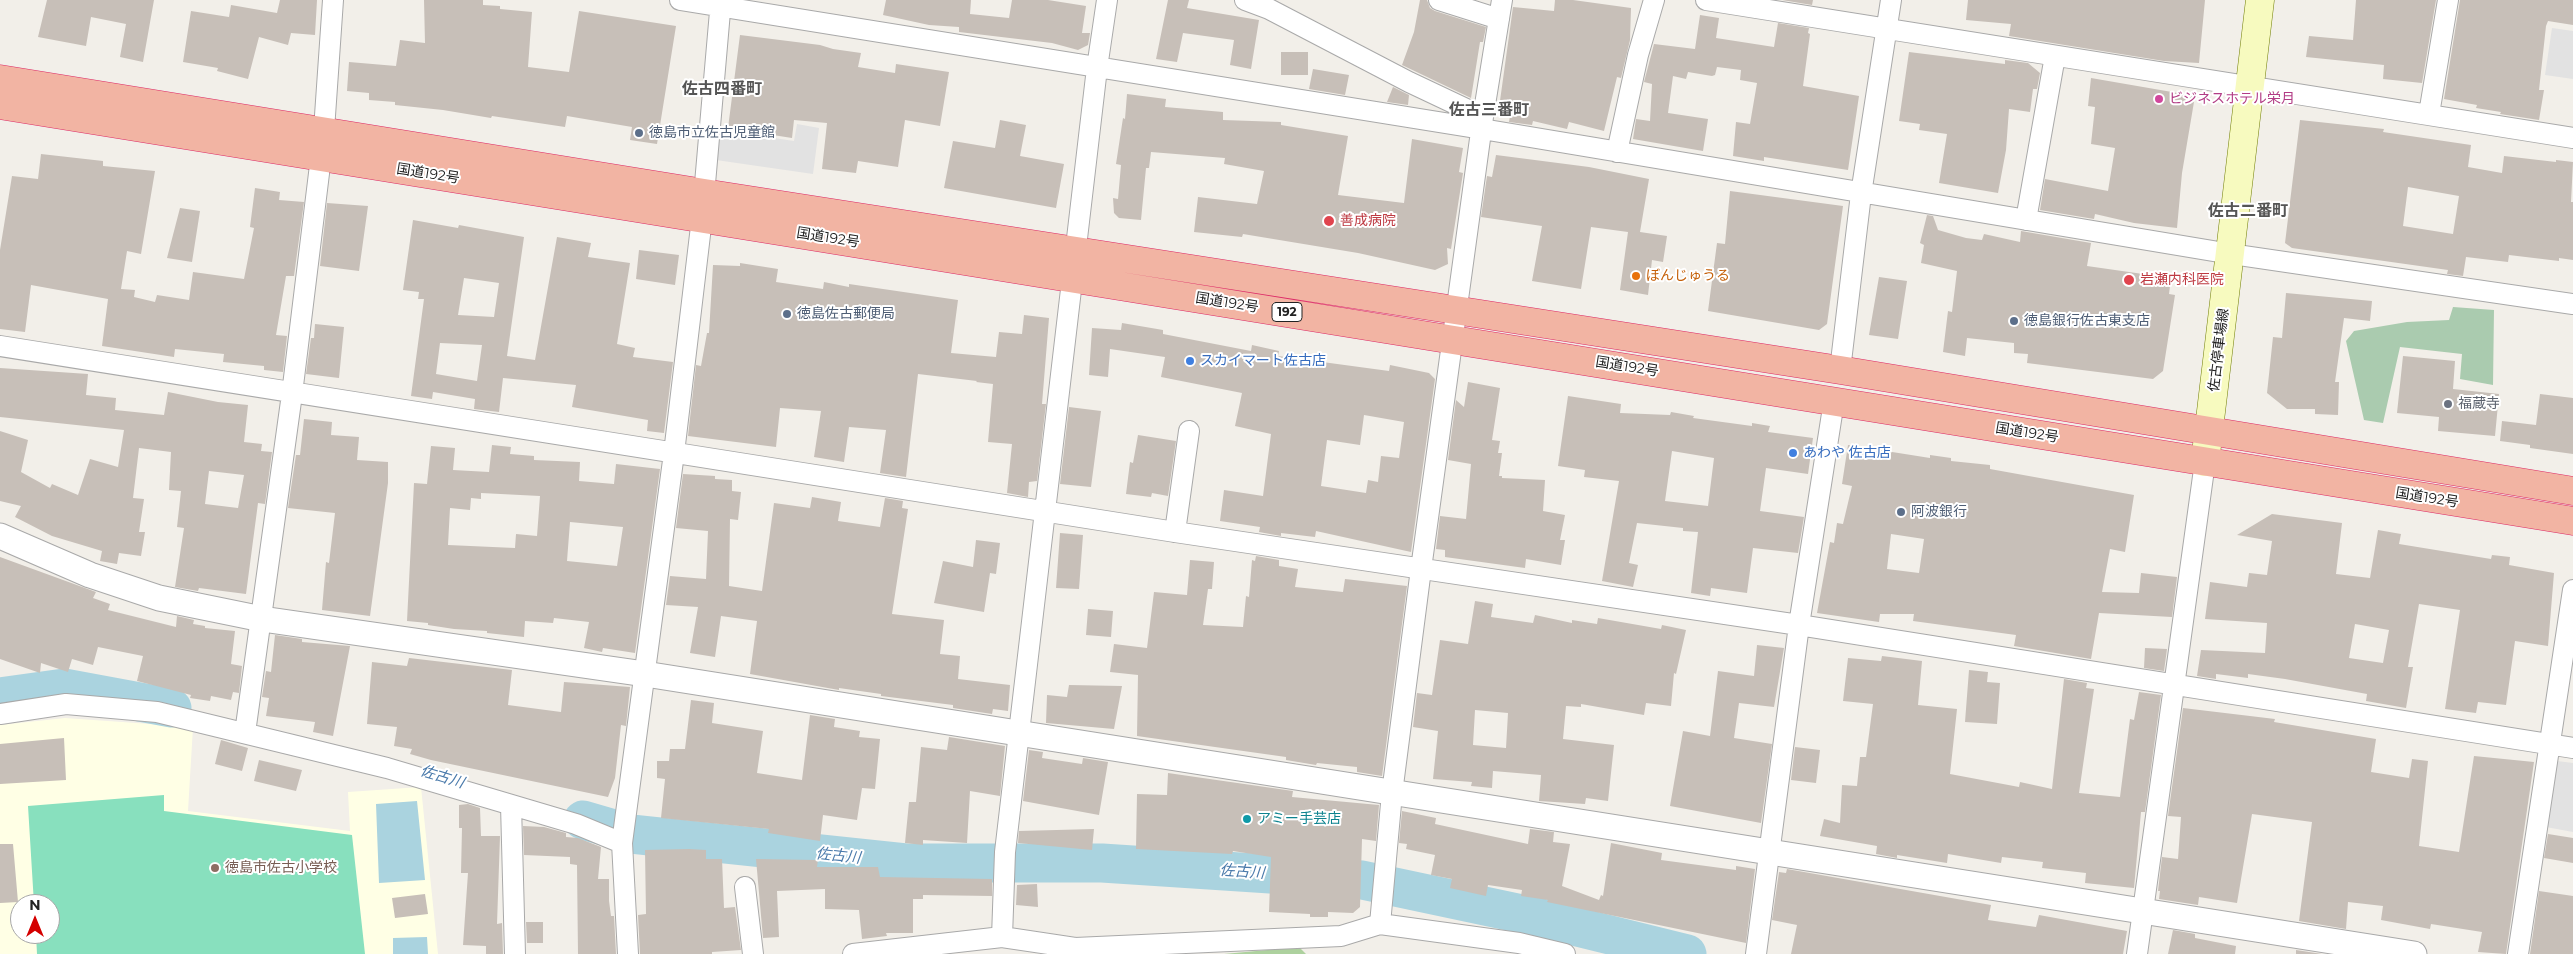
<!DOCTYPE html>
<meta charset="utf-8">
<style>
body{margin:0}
#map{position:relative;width:2573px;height:954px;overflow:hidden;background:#f2efe9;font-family:Montserrat,sans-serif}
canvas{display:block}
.north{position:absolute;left:10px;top:894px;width:50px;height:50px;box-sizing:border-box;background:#fff;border:1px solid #a7a7a7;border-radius:50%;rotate:0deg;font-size:14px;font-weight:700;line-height:20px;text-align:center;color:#222}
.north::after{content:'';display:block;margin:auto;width:18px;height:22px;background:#d40000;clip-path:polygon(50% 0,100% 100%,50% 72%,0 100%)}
</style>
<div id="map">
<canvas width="2573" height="954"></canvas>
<div class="north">N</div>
</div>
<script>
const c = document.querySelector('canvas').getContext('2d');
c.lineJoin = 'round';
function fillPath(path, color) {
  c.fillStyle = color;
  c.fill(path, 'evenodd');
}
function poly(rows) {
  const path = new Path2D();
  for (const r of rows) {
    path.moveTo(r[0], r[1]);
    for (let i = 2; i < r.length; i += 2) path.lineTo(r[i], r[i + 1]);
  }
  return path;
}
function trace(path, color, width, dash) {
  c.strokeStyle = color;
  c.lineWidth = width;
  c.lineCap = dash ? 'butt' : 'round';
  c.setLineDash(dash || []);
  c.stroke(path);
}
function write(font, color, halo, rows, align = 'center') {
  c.font = font + ' Montserrat,"Noto Sans JP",sans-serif';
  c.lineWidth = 4;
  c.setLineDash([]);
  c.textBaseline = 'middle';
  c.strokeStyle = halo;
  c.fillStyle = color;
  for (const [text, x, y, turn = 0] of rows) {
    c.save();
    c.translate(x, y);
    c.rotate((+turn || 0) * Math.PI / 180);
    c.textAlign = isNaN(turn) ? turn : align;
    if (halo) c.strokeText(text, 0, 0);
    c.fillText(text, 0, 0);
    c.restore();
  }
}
const education = poly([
 [65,718,193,727,188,811,350,831,348,792,421,787,438,954,0,954,0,725],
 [20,904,50,904,50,934,20,934]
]);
const forest = poly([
 [1299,947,1306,954,1224,954]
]);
const cemetery = poly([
 [2453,307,2494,310,2493,385,2460,379,2462,354,2400,347,2383,423,2364,420,2346,341,2354,331,2407,322,2449,320]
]);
const pitch = poly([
 [164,795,164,811,352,835,365,954,37,954,36,934,50,934,50,904,34,904,28,806]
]);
const parking = poly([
 [2552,28,2573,31,2573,79,2545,75],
 [797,124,819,128,813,174,716,160,721,130,794,141],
 [2557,761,2573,763,2573,832,2546,827]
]);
const water = poly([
 [417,801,425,880,379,883,376,804],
 [427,937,428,954,393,954,393,938]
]);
const river = poly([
 [0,697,64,688,172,708],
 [583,820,631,834,906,863,1102,863,1362,880,1541,918,1687,954]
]);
const building = poly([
 [47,0,154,0,143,62,120,57,126,24,91,17,86,46,38,37],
 [280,0,317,0,315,35,291,33,288,45,259,37,248,79,217,71,218,68,183,62,191,11,229,17,231,5,277,13],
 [424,0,483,0,483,5,500,6,500,9,532,12,528,67,569,72,579,11,676,26,657,144,630,140,632,127,567,116,565,127,492,116,491,118,443,110,395,105,395,102,369,100,369,93,347,91,349,62,396,66,400,40,425,43],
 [886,0,971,0,970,14,1009,18,1012,0,1048,0,1086,6,1082,33,1090,33,1088,45,1078,50,1052,43,959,32,959,27,929,25,883,15],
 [1168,0,1189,0,1187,8,1259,20,1251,69,1230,65,1234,40,1183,33,1177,62,1156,59],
 [1420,0,1427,0,1430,8,1435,11,1486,27,1483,42,1480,42,1471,98,1402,65,1414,32],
 [1555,0,1573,0,1631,8,1630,40,1621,78,1617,77,1604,131,1569,122,1567,129,1533,121,1532,125,1509,122,1510,116,1502,115,1503,110,1499,108,1513,7,1554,11],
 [1782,0,1813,0,1812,5],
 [1968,0,2205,0,2199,63,2164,61,2009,36,2011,24,1966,20],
 [2356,0,2436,0,2422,83,2383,79,2384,65,2306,57,2309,36,2353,40],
 [2460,0,2573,0,2573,25,2548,21,2546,26,2539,90,2544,90,2539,120,2500,114,2501,112,2476,108,2477,105,2444,99],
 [1700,15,1719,18,1716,38,1774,47,1778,23,1809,28,1808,33,1810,34,1803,86,1859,96,1848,170,1764,157,1764,161,1733,156,1736,122,1750,124,1757,83,1740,80,1741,70,1717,67,1715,75,1712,76,1688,72,1686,79,1673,76,1668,113,1708,119,1703,151,1633,139,1636,119,1650,121,1652,84,1644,82,1654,44,1695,49],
 [740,35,820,45,833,49,861,53,858,67,895,73,896,64,949,72,940,126,905,120,898,167,858,161,856,173,822,169,827,123,794,120,792,138,728,128],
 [1281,52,1308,52,1308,75,1281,75],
 [1909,52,2005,64,2005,60,2028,63,2040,73,2037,89,2033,89,2030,112,2009,109,2006,150,1998,193,1939,183,1947,134,1919,130,1920,124,1899,121],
 [1313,69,1349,75,1345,95,1309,89],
 [2091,78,2195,96,2182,173,2177,228,2134,223,2095,214,2094,219,2040,210,2045,179,2108,191,2115,148,2091,144,2095,107,2088,106],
 [1393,87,1409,95,1408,105,1387,102],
 [1127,94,1166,99,1165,107,1223,112,1223,120,1281,122,1281,125,1348,136,1338,195,1404,203,1412,139,1463,148,1459,172,1463,173,1451,249,1447,248,1448,264,1435,270,1358,253,1243,234,1242,237,1194,232,1198,197,1257,204,1264,171,1224,164,1225,158,1151,152,1149,168,1146,168,1141,220,1119,218,1114,213,1113,198,1118,199,1121,165,1116,164,1123,118,1125,119],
 [1000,120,1026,125,1020,156,1064,164,1056,208,944,188,953,141,995,148],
 [2300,120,2384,129,2383,132,2471,145,2468,167,2502,173,2504,156,2556,162,2556,160,2573,162,2571,202,2573,202,2573,260,2559,258,2559,261,2509,255,2508,262,2466,257,2463,276,2447,274,2448,270,2292,248,2285,243],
 [2408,187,2459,196,2453,234,2403,226],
 [41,154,103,161,103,166,155,171,141,254,127,251,121,289,135,290,134,297,155,302,157,295,189,300,193,272,244,279,254,228,250,227,255,188,280,192,279,200,304,202,294,276,286,276,276,335,287,336,283,372,264,370,264,366,223,362,224,354,175,349,174,357,102,346,108,299,31,285,25,332,0,329,0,250,12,176,38,179],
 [1496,155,1589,167,1649,179,1640,232,1667,236,1663,262,1652,260,1648,295,1620,290,1628,232,1591,227,1581,289,1532,281,1542,226,1481,217,1487,176,1492,177],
 [1730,191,1843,206,1827,324,1819,330,1708,311,1717,243,1725,244],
 [327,203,368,206,359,271,320,266],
 [180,208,200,211,192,262,167,258],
 [1927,215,1933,216,1938,230,1966,238,1982,240,1984,234,2020,242,2021,231,2091,243,2087,266,2171,278,2169,294,2175,295,2163,371,2153,379,2027,363,2028,354,2014,353,2014,343,1967,338,1965,356,1943,352,1948,311,1952,312,1957,271,1921,263,1924,245,1920,243],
 [413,220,458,228,459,225,524,237,507,356,535,360,557,237,591,243,588,257,630,263,617,344,635,348,633,357,673,362,664,433,647,431,648,420,572,407,576,385,503,378,499,412,474,409,475,399,433,392,432,399,411,396,424,299,418,299,419,292,403,290],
 [464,278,499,283,494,317,458,315],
 [440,343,482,345,477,381,436,374],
 [639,250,679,255,675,285,636,279],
 [740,263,778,269,776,282,823,289,824,282,849,287,849,284,958,300,951,353,996,357,999,332,1022,334,1024,315,1049,318,1042,404,1046,404,1037,481,1029,482,1028,497,1007,493,1012,444,988,442,993,384,976,382,977,381,918,374,906,477,880,473,886,430,849,427,844,462,814,457,821,411,780,408,776,447,688,436,696,365,701,366,707,333,709,333,713,265,740,266],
 [1879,277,1907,281,1898,339,1869,335],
 [2286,293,2372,301,2370,321,2344,318,2335,382,2339,382,2338,415,2315,414,2315,409,2287,409,2267,393,2273,337,2282,338],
 [1122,323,1163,330,1163,334,1251,351,1252,345,1279,351,1278,356,1389,371,1390,365,1429,373,1435,379,1411,552,1316,531,1315,537,1281,533,1281,536,1259,532,1260,527,1220,521,1224,490,1263,496,1271,434,1235,426,1242,393,1161,377,1165,357,1110,349,1108,377,1089,375,1092,328,1121,330],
 [1364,415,1404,422,1399,458,1381,456,1378,482,1368,480,1366,493,1321,486,1327,440,1360,445],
 [315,324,344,327,339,378,306,374,311,338,314,338],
 [2403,356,2455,361,2453,389,2499,394,2495,436,2438,431,2439,417,2397,413],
 [0,368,88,374,86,395,116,398,115,410,164,415,168,392,218,402,248,405,244,442,262,444,261,451,272,452,265,504,258,503,246,594,199,588,198,591,175,587,184,528,177,527,181,491,169,490,171,452,139,448,133,498,144,499,139,532,145,532,141,556,119,553,117,564,100,561,102,551,52,536,15,517,21,506,0,501,0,431,28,440,21,472,50,488,52,484,78,495,90,459,118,467,124,430,0,417],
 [209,471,244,475,238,508,205,504],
 [1468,382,1500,388,1492,440,1500,441,1498,453,1502,453,1499,476,1502,476,1502,478,1545,480,1543,511,1565,515,1560,540,1565,540,1561,565,1526,559,1525,568,1445,557,1445,550,1436,549,1440,516,1466,519,1471,464,1448,460,1456,400,1464,407],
 [2540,394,2573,398,2573,454,2530,448,2530,445,2500,441,2502,421,2536,425],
 [1568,396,1621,404,1620,413,1670,415,1671,412,1694,416,1693,418,1752,426,1752,423,1770,426,1768,432,1813,438,1808,474,1766,468,1760,511,1804,517,1798,553,1753,548,1747,593,1711,588,1710,596,1691,593,1698,532,1683,531,1683,528,1637,523,1629,563,1638,565,1633,587,1602,581,1619,481,1584,477,1585,470,1558,466],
 [1672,451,1714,458,1708,506,1665,501],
 [1069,407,1101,411,1091,487,1060,484],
 [304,419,332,422,331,435,359,437,357,460,388,462,388,483,370,616,322,610,326,562,329,563,335,513,288,508,296,455,300,455],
 [1138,435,1176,441,1168,496,1152,493,1151,497,1126,494,1130,462,1133,463],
 [492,445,511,447,510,454,534,456,534,460,580,462,579,481,614,484,616,464,660,469,635,653,603,648,602,652,584,648,589,622,554,618,553,623,525,621,524,637,487,633,487,631,454,629,428,625,428,623,407,621,414,483,427,484,431,446,455,448,453,470,489,472],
 [481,493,540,496,537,536,516,534,515,548,448,545,450,508,470,510,471,498,481,499],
 [570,522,623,527,617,566,567,561],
 [1848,445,1930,458,1930,455,1951,458,1951,461,1990,465,1990,469,2134,495,2125,552,2110,549,2102,592,2139,593,2141,573,2177,577,2172,617,2099,613,2091,659,2014,646,2016,635,1913,621,1914,614,1880,614,1879,622,1817,613,1830,542,1834,543,1837,523,1843,524,1852,486,1842,484],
 [1891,534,1924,539,1919,573,1887,569],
 [683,474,715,476,715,479,732,480,732,491,741,492,738,520,730,519,729,586,762,591,774,503,810,508,812,497,841,502,838,521,880,527,885,498,903,501,902,508,908,509,892,614,944,620,940,654,960,656,958,679,1010,685,1008,711,993,709,992,714,953,708,953,705,881,696,881,694,839,688,839,690,750,674,757,621,721,616,715,657,690,653,698,607,666,605,670,576,706,579,708,531,676,528],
 [2272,514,2342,523,2336,574,2370,578,2378,530,2401,534,2399,544,2491,559,2492,555,2510,557,2509,565,2554,573,2548,646,2515,641,2506,705,2478,702,2476,713,2445,709,2460,610,2419,604,2408,667,2413,667,2406,708,2366,701,2367,694,2285,679,2248,674,2248,678,2216,674,2216,679,2197,676,2201,650,2265,653,2267,623,2205,619,2210,582,2247,587,2249,573,2267,575,2272,541,2237,535],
 [2355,624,2389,630,2383,663,2349,658],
 [1060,533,1083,535,1079,589,1056,588],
 [976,540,1000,543,996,574,990,573,984,612,934,603,943,561,973,567],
 [1256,556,1279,560,1279,566,1298,569,1295,587,1343,592,1345,579,1407,586,1382,776,1357,772,1357,767,1317,763,1316,765,1286,760,1286,757,1137,736,1138,675,1110,672,1114,644,1147,648,1154,592,1187,595,1190,560,1214,562,1212,589,1208,589,1203,625,1243,627,1246,596,1249,597,1252,560,1255,561],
 [0,557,96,592,93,598,110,604,108,610,176,627,177,616,194,620,193,624,205,626,205,628,235,631,231,664,242,666,239,693,233,692,231,700,211,696,210,701,190,698,191,695,137,681,143,656,98,647,93,665,72,659,68,672,41,663,40,673,0,659],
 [1475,601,1493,604,1491,617,1533,623,1535,615,1572,623,1572,620,1597,624,1598,618,1661,629,1662,625,1686,630,1676,674,1674,673,1671,706,1646,703,1644,715,1581,704,1581,707,1566,706,1563,739,1614,745,1608,801,1586,798,1585,804,1539,801,1541,775,1493,771,1492,788,1471,786,1472,782,1433,779,1438,731,1413,727,1417,693,1432,695,1440,640,1468,644],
 [1475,710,1508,713,1506,748,1473,745],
 [1088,609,1113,611,1111,637,1086,635],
 [275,635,302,639,302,642,350,646,333,736,313,732,315,722,266,716,269,698,262,697,266,671,271,672],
 [1757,645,1784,648,1774,707,1739,703,1734,738,1772,744,1761,823,1670,806,1683,731,1710,736,1718,671,1754,676],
 [2145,648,2167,649,2164,671,2144,668],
 [1882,656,1922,661,1918,705,1957,709,1950,774,2019,787,2020,782,2052,789,2064,679,2087,683,2086,688,2094,689,2079,793,2120,797,2130,719,2134,720,2139,692,2161,695,2145,812,2141,812,2134,888,2085,883,2086,873,2042,868,2043,862,2002,857,2001,863,1948,854,1947,863,1897,855,1897,858,1876,854,1877,846,1820,836,1824,819,1840,823,1842,785,1857,786,1860,757,1866,757,1873,704,1843,701,1848,658,1881,661],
 [409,658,512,670,508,705,561,712,564,682,630,687,626,726,621,725,615,778,608,797,431,760,410,754,412,749,394,746,397,727,367,724,372,662,407,666],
 [1969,670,1988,672,1987,682,2000,683,1997,724,1965,722],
 [1069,685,1122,686,1114,729,1046,723,1047,695,1067,697],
 [691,700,714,703,712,723,763,731,757,773,802,780,810,715,835,719,834,727,860,731,859,737,880,739,875,789,862,788,857,820,823,815,820,841,768,833,769,829,661,818,665,779,657,778,657,761,669,761,670,749,685,749],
 [2183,708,2275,719,2274,722,2376,739,2371,772,2409,778,2412,759,2428,761,2419,846,2459,852,2474,756,2534,762,2506,954,2478,952,2482,932,2431,924,2430,929,2381,920,2383,906,2348,902,2346,929,2299,921,2312,822,2252,814,2237,903,2199,897,2198,905,2159,899,2160,891,2158,891,2162,857,2178,859,2181,817,2168,816],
 [949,737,1005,746,1000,796,970,791,967,843,923,840,923,845,905,843,909,802,916,802,921,747,947,750],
 [64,738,66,780,0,784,0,744],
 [221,740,248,748,242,771,215,764],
 [1795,747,1820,750,1816,783,1791,780],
 [1029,750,1043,752,1042,758,1082,764,1083,758,1108,762,1099,815,1023,801],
 [259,760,302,770,296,791,254,781],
 [1168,773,1293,791,1292,797,1379,805,1376,841,1362,839,1360,907,1353,913,1328,912,1328,917,1310,917,1310,914,1269,912,1271,857,1233,851,1232,854,1136,849,1137,794,1167,795],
 [468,804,480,808,481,836,500,836,497,924,502,923,503,954,486,954,486,946,463,945,468,873,461,873,462,828,459,828,459,805],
 [1402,811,1436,818,1435,824,1528,844,1530,829,1554,832,1553,842,1570,844,1562,886,1599,900,1601,895,1603,896,1611,843,1662,853,1661,860,1736,870,1736,866,1755,869,1746,943,1547,902,1548,900,1521,896,1522,890,1488,885,1486,896,1450,888,1452,879,1431,875,1435,855,1406,849,1407,844,1399,843],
 [523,826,544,827,566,833,566,837,578,838,601,847,598,879,609,879,609,901,611,916,614,916,616,954,578,954,577,865,570,864,570,857,524,855],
 [1094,829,1092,850,1018,843,1019,831],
 [2548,834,2573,838,2573,863,2544,858],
 [0,844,13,844,18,902,0,903],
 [689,849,706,850,706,859,722,859,724,908,735,907,741,950,712,952,712,954,640,954,638,915,646,914,645,850],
 [756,859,818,860,817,867,878,867,880,877,992,879,992,896,923,895,923,899,913,899,913,933,886,933,887,936,862,939,859,910,825,909,825,889,777,891,779,937,763,938],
 [1787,869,1991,905,1988,920,2036,927,2039,915,2127,931,2123,954,1791,954,1797,925,1772,920,1779,872,1786,873],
 [1037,884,1038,907,1016,905,1017,885],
 [2539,891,2573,896,2573,954,2530,954],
 [425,894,428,914,395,918,392,898],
 [526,922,543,922,543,943,527,943],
 [2173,930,2195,934,2195,938,2236,946,2235,954,2168,954],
 [2296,950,2322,954,2296,954]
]);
const minor = poly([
 [680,0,1482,129,2231,254,2573,304],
 [1245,0,1269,9,1409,82,1483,117],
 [1439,0,1499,19],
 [1706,0,2573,138],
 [2429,114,2448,0],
 [324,130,333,0],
 [1617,152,1638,55,1654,0],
 [2026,220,2055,56],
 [0,346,1175,532,1799,625,2573,748],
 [1840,370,1861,194,1891,0],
 [1175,532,1189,431],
 [0,714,66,704,157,712,387,768,576,824,622,843],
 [245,733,292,394,321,157],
 [511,805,515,954],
 [745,887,753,954],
 [1380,924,1392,793,1421,569,1483,117,1502,0],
 [1002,937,1005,852,1097,68,1107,0],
 [628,954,622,843,674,453,702,218,721,0],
 [853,954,1002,937,1075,948,1341,936,1380,924,1519,943,1565,954],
 [1756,954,1799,625,1834,401],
 [2137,954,2205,462],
 [2518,954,2573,590]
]);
const tertiary = poly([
 [0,536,90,575,159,598,262,619,645,674,2414,954]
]);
const secondary = poly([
 [2205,462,2260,0]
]);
const trunk = poly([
 [0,79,704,193,1840,370,2573,491],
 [0,105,2573,521]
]);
const markers = [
 [2159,99,5,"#d1479c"],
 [639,133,5,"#5c6f8a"],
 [1329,221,6,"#e0444e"],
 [1636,276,5,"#e8710a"],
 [2129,280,6,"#e0444e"],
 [787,314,5,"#5c6f8a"],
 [2014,321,5,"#5c6f8a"],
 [1190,361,5,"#3f7fe0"],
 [2448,404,5,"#6b7280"],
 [1793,453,5,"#3f7fe0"],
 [1901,512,5,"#5c6f8a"],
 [1247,819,5,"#0f9aa8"],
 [215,868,5,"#8d6e63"]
];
const shields = [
 [1287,312,30]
];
const shieldNames = [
 ["192",1287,312]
];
const hotelNames = [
 ["ビジネスホテル栄月",2169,99]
];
const serviceNames = [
 ["徳島市立佐古児童館",649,133],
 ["徳島佐古郵便局",797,314],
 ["徳島銀行佐古東支店",2024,321],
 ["阿波銀行",1911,512]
];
const streetNames = [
 ["国道192号",428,174,9],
 ["国道192号",828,238,9],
 ["国道192号",1227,303,9],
 ["佐古停車場線",2219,350,-83],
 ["国道192号",1627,367,9],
 ["国道192号",2027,433,9],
 ["国道192号",2427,498,9]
];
const healthNames = [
 ["善成病院",1340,221],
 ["岩瀬内科医院",2140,280]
];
const foodNames = [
 ["ぼんじゅうる",1646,276]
];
const shopNames = [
 ["スカイマート佐古店",1200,361],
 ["あわや 佐古店",1803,453]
];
const worshipNames = [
 ["福蔵寺",2458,404]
];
const cultureNames = [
 ["アミー手芸店",1257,819]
];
const educationNames = [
 ["徳島市佐古小学校",225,868]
];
const waterNames = [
 ["佐古川",442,777,17],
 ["佐古川",838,856,6],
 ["佐古川",1242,872,4]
];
const quarterNames = [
 ["佐古四番町",722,89],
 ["佐古三番町",1489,110],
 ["佐古二番町",2248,211]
];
fillPath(education, '#ffffe5');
fillPath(forest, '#add19e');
fillPath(cemetery, '#aacbaf');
fillPath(pitch, '#88e0be');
fillPath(parking, '#e2e2e2');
fillPath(water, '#aad3df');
trace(river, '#aad3df', 39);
fillPath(building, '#c7bfb8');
trace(minor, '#a9a9a9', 22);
trace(tertiary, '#a9a9a9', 27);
trace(secondary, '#707d05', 29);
trace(trunk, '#dc2a67', 29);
trace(minor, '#fff', 20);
trace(tertiary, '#fff', 25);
trace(secondary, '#f7fabf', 28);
trace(trunk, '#f2b4a3', 28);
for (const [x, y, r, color] of markers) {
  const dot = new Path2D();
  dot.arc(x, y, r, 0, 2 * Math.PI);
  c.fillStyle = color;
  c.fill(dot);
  trace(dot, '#fff', 2);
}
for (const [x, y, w] of shields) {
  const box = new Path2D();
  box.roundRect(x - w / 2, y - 9.5, w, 19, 4);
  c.fillStyle = '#fff';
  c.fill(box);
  trace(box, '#222', 1);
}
write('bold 12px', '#222', null, shieldNames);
write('14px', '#b23c85', '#fff', hotelNames, 'left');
write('14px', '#4e5e75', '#fff', serviceNames, 'left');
write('14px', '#222', '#fff', streetNames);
write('14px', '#be3a42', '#fff', healthNames, 'left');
write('14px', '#c56008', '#fff', foodNames, 'left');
write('14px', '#366cbe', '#fff', shopNames, 'left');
write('14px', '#5b616d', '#fff', worshipNames, 'left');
write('14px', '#0d838f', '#fff', cultureNames, 'left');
write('14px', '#785e54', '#fff', educationNames, 'left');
write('italic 15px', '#4a7aab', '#fff', waterNames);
write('bold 16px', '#555', '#fff', quarterNames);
</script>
